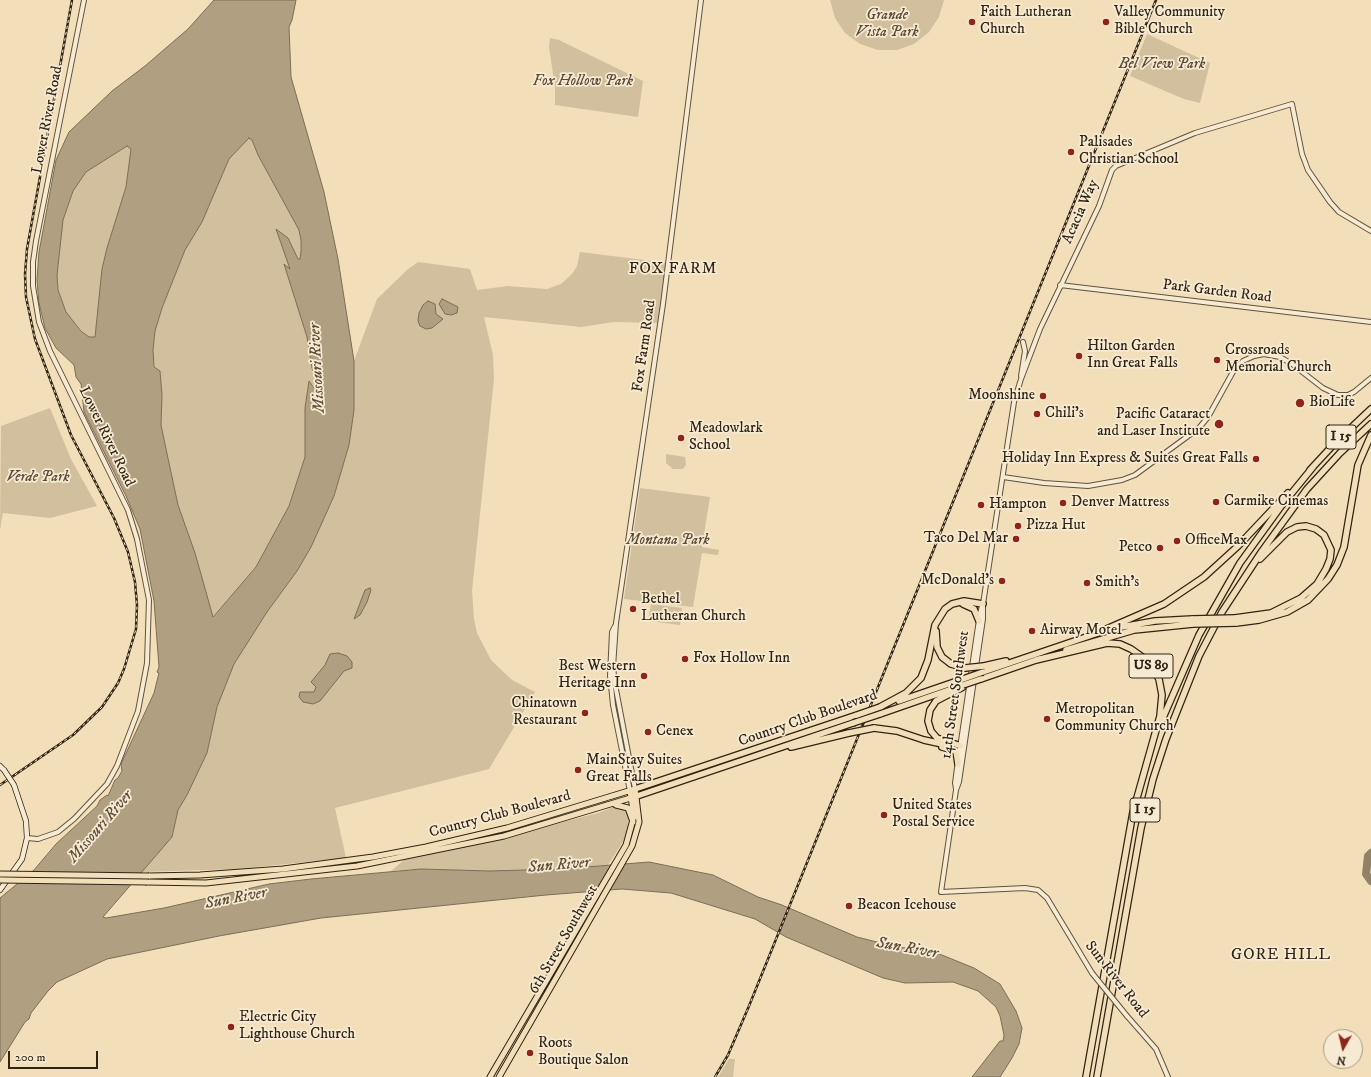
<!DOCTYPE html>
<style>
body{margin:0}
#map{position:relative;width:1371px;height:1077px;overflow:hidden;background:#f2dfb9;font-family:"IM FELL DW Pica",serif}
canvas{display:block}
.north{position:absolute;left:1323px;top:1029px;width:40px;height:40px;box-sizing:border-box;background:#f7ead2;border:1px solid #a79a86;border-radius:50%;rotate:188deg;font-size:11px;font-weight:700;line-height:16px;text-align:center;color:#302314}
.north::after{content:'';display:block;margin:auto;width:14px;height:18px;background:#8f2418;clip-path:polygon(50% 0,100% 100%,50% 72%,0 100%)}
.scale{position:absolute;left:8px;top:1051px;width:90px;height:18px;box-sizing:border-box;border:2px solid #302314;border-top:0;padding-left:5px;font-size:12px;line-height:14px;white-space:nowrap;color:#302314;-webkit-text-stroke:3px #f7ead2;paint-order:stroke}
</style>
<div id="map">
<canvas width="1371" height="1077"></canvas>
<div class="north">N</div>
<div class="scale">200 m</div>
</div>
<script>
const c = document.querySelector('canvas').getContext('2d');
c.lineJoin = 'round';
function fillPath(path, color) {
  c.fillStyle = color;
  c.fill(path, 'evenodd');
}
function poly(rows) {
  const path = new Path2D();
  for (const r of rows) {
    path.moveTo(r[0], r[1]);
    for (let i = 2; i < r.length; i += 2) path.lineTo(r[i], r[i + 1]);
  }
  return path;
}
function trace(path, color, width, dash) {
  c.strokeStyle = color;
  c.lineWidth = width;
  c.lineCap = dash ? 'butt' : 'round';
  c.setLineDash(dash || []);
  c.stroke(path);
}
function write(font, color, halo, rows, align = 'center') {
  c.font = font + ' "IM FELL DW Pica",serif';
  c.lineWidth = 3.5;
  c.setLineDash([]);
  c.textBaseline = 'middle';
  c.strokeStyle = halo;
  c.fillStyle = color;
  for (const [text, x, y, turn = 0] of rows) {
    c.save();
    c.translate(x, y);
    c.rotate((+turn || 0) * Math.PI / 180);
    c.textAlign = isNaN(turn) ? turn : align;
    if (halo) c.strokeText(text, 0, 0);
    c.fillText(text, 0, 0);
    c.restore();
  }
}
const green = poly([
 [830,0,944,0,939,17,929,32,914,44,897,50,878,50,860,44,845,33,835,18],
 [1147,34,1210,63,1200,103,1184,99,1130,76],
 [550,38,559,40,643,81,638,117,555,105,555,87,549,47],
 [249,138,252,140,258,155,299,230,301,240,300,259,298,259,288,238,291,270,285,265,307,337,312,368,322,392,323,402,316,388,309,381,305,408,305,457,289,506,256,567,212,617,195,553,178,505,166,449,161,425,162,395,160,371,154,367,153,350,155,331,162,308,185,250,202,222,229,159],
 [127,146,131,148,126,187,107,248,102,269,95,337,89,337,82,331,66,312,58,290,57,275,63,220,73,191,86,172],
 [580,252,668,263,660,323,614,322,581,327,484,317,493,355,494,379,472,591,474,619,477,633,491,660,512,680,535,692,489,769,335,808,346,858,238,869,141,872,172,837,178,810,187,795,207,753,217,707,234,664,267,612,297,571,311,547,334,496,349,445,354,410,354,361,377,299,407,270,418,262,470,269,477,290,508,286,547,289,561,284,572,274,577,266],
 [50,408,71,459,97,506,50,518,3,513,0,530,1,426],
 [666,454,685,457,686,465,683,469,673,469,666,463],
 [640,488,710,497,702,547,719,550,718,555,702,553,693,607,624,599],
 [651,604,682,608,680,625,648,621],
 [616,806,625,807,629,814,628,829,624,840,608,865,561,869,489,871,421,869,391,871,405,859,543,827,598,813],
 [729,1059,735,1059,733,1077,718,1077]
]);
const water = poly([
 [214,0,296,0,292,20,289,27,291,77,324,192,338,259,354,361,354,410,349,445,334,496,311,547,297,571,267,612,234,664,217,707,207,753,187,795,178,810,172,837,103,917,106,918,164,908,269,884,311,879,421,869,489,871,561,869,649,862,713,875,758,897,782,905,857,937,897,947,932,951,974,968,1000,984,1016,1011,1022,1028,1019,1044,1012,1058,1000,1077,972,1077,1000,1041,1003,1041,1004,1035,1000,1016,996,1007,978,991,953,982,905,983,883,978,786,937,755,919,671,893,622,889,546,895,321,918,219,936,107,959,57,982,48,991,31,1013,29,1019,25,1022,0,1062,0,898,34,870,56,844,97,806,100,800,107,795,108,796,115,780,118,778,122,771,121,764,154,693,159,673,157,672,159,667,154,601,140,529,126,496,84,412,81,384,76,377,74,365,56,348,45,328,39,303,37,280,39,252,56,160,69,132,112,91,145,66,188,29,214,0],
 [249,138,252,140,258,155,299,230,301,240,301,251,300,259,298,259,288,238,276,229,290,269,284,264,307,337,312,368,322,392,323,400,309,381,305,408,305,457,289,506,256,567,213,617,195,553,178,505,166,449,161,425,162,395,160,371,154,367,153,350,155,331,162,308,185,250,202,222,229,159,249,138],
 [127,146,131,149,126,187,107,248,102,269,95,337,89,337,81,331,66,312,58,290,57,275,63,220,73,191,86,172,127,146],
 [442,299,458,307,457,313,451,315,445,314,439,304,442,299],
 [428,301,435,304,436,314,443,319,432,328,426,329,420,326,418,321,419,313,423,305,428,301],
 [370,588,371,590,367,602,360,615,354,619,365,590,370,588],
 [338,653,347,656,352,662,352,668,344,671,320,701,313,704,303,702,299,697,300,692,314,692,316,687,311,682,325,665,330,654,338,653]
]);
const taxiway = poly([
 [1371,853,1368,856,1366,874,1371,881]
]);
const tertiary = poly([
 [1060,285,1371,322],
 [1021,376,1025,351,1023,342],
 [1003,477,1044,483,1088,486,1122,480,1135,475,1199,428,1208,417,1234,370,1243,361,1254,356,1264,354,1280,357,1292,364,1323,388,1338,395,1348,395,1354,392,1371,378],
 [615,626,612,632,610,676,613,705,630,791],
 [635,789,615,684,613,667,616,623,663,304,701,0],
 [956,789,955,783,957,768,980,613,982,606],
 [27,838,38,839,58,832,74,819,107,784,117,766,138,711,147,663,149,600,137,539,128,510,50,351,39,322,33,286,33,262,36,241,84,0],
 [1092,973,1047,898,1038,890,1025,888,941,892,956,790,959,782,983,619,983,604,1014,402,1021,379,1040,329,1099,206,1112,170,1116,166,1195,133,1292,104,1302,154,1308,170,1330,202,1339,212,1371,231],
 [1127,1016,1156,1049,1168,1077]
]);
const secondary = poly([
 [0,766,4,770],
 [0,890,22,859,27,838,26,821,14,785]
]);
const primary = poly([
 [490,1077,626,845,634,816,630,791],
 [499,1077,632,846,639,822,635,789]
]);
const trunk = poly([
 [616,805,628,808,633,822],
 [149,876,200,875,283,869,373,857,426,847,507,828,635,789],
 [147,882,206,883,357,866,504,836,637,796]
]);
const motorway = poly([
 [1310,470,1335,443,1371,409],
 [963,604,974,609,979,621],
 [1235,618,1271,613,1301,598,1317,584,1326,569,1330,559,1331,550,1324,535,1316,529,1306,526,1297,527,1287,532,1260,559],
 [1236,623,1259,620,1287,612,1308,600,1328,579,1337,565,1344,547,1358,465,1371,435],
 [1116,628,1155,621,1193,619],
 [936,631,937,647,942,657,951,664,965,668],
 [1095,634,1164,604,1204,577,1238,546,1288,493],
 [1066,650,1134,630,1193,624],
 [1036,660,1107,643,1120,644,1131,649,1148,661,1159,679,1162,695,1160,716,1133,812,1086,1077],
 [984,666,1006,661],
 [983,672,1098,633],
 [981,679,1039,659],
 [899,701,963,679],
 [880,707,906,693,921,678,928,660,935,625,945,609,952,604,964,601,983,604],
 [880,714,949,690],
 [1162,720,1199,635,1240,563,1282,505,1313,467],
 [874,728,897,731,924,740,947,745],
 [961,746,937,738,931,731,928,721,930,710,936,701,963,687],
 [791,747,849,733],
 [942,747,956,751,958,764],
 [635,789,857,715],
 [637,796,853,723],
 [1097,1077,1141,828,1153,779,1166,739,1199,656,1222,612,1262,551,1307,489,1340,453,1371,424]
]);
const rail = poly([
 [0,785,73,735,102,707,118,683,124,669,136,629,137,605,135,582,128,552,114,518,71,435,35,339,26,297,25,274,27,249,72,0],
 [715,1077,728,1055,749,1006,1156,0]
]);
const tertiaryBridge = poly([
 [1092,973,1127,1016]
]);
const secondaryBridge = poly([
 [4,770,14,785]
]);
const trunkBridge = poly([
 [0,874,149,876],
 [0,880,147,882]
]);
const motorwayBridge = poly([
 [1193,619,1235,618],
 [1193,624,1236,623],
 [965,668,984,666],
 [963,679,983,672],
 [963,685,981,679],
 [857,715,880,707],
 [853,723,880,714],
 [849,733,874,728]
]);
const markers = [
 [972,22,4,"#8f2418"],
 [1106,22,4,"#8f2418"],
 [1071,152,4,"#8f2418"],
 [1079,356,4,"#8f2418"],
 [1217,360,4,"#8f2418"],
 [1043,396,4,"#8f2418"],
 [1300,403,5,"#8f2418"],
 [1037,414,4,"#8f2418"],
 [1219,424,5,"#8f2418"],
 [681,438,4,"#8f2418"],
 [1256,459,4,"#8f2418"],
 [1216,502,4,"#8f2418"],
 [1063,503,4,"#8f2418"],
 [981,505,4,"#8f2418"],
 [1018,526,4,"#8f2418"],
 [1016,539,4,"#8f2418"],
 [1177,541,4,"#8f2418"],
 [1160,548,4,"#8f2418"],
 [1002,581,4,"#8f2418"],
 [1087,583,4,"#8f2418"],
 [633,609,4,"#8f2418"],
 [1032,631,4,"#8f2418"],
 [685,659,4,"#8f2418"],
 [644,676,4,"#8f2418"],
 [585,713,4,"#8f2418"],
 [1047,719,4,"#8f2418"],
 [648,732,4,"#8f2418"],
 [578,770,4,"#8f2418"],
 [884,815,4,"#8f2418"],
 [849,906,4,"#8f2418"],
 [231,1027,4,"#8f2418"],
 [530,1053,4,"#8f2418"]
];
const shields = [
 [1341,437,30],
 [1151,666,44],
 [1145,810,30]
];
const shieldNames = [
 ["I 15",1341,437],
 ["US 89",1151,666],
 ["I 15",1145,810]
];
const poiNames = [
 ["Faith Lutheran",980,13],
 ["Church",980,30],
 ["Valley Community",1114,13],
 ["Bible Church",1114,30],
 ["Palisades",1079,143],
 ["Christian School",1079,160],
 ["Hilton Garden",1087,347],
 ["Inn Great Falls",1087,364],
 ["Crossroads",1225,351],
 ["Memorial Church",1225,368],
 ["Moonshine",1035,396,"right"],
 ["BioLife",1309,403],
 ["Chili's",1045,414],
 ["Pacific Cataract",1210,415,"right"],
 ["and Laser Institute",1210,432,"right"],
 ["Meadowlark",689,429],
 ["School",689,446],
 ["Holiday Inn Express & Suites Great Falls",1248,459,"right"],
 ["Carmike Cinemas",1224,502],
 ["Denver Mattress",1071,503],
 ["Hampton",989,505],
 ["Pizza Hut",1026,526],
 ["Taco Del Mar",1008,539,"right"],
 ["OfficeMax",1185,541],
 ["Petco",1152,548,"right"],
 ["McDonald's",994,581,"right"],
 ["Smith's",1095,583],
 ["Bethel",641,600],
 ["Lutheran Church",641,617],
 ["Airway Motel",1040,631],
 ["Fox Hollow Inn",693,659],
 ["Best Western",636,667,"right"],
 ["Heritage Inn",636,684,"right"],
 ["Chinatown",577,704,"right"],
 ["Restaurant",577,721,"right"],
 ["Metropolitan",1055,710],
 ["Community Church",1055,727],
 ["Cenex",656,732],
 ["MainStay Suites",586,761],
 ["Great Falls",586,778],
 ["United States",892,806],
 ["Postal Service",892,823],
 ["Beacon Icehouse",857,906],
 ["Electric City",239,1018],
 ["Lighthouse Church",239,1035],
 ["Roots",538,1044],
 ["Boutique Salon",538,1061]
];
const parkNames = [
 ["Grande",887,16],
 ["Vista Park",887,33],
 ["Bel View Park",1162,65],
 ["Fox Hollow Park",583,82],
 ["Verde Park",38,478],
 ["Montana Park",668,541]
];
const streetNames = [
 ["Lower River Road",48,120,-79],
 ["Acacia Way",1081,212,-66],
 ["Park Garden Road",1217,292,7],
 ["Fox Farm Road",645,346,-82],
 ["Lower River Road",106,437,64],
 ["14th Street Southwest",956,695,-82],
 ["Country Club Boulevard",808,719,-19],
 ["Country Club Boulevard",500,815,-15],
 ["6th Street Southwest",564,940,-60],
 ["Sun River Road",1116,980,52]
];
const neighbourhoodNames = [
 ["FOX FARM",673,270],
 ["GORE HILL",1281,956]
];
const waterNames = [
 ["Missouri River",318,368,-93],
 ["Missouri River",101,827,-49],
 ["Sun River",559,866,-5],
 ["Sun River",236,899,-11],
 ["Sun River",907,949,10]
];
fillPath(green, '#d1bf9d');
fillPath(water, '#b09f81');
trace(water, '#7d6d55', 1);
trace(taxiway, '#918166', 8);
trace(tertiary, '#60523d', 6);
trace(secondary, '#302314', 6);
trace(primary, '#302314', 7);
trace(trunk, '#302314', 7);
trace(motorway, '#302314', 8);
trace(tertiary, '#f7ead2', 4);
trace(secondary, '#f7ead2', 4.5);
trace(primary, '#f2dfb9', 5);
trace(trunk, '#f2dfb9', 5);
trace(motorway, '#f2dfb9', 5.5);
trace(rail, '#302314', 2.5);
trace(rail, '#f7ead2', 1, [3]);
trace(tertiaryBridge, '#60523d', 6, []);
trace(secondaryBridge, '#302314', 6, []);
trace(trunkBridge, '#302314', 7, []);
trace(motorwayBridge, '#302314', 8, []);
trace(tertiaryBridge, '#f7ead2', 4);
trace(secondaryBridge, '#f7ead2', 4.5);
trace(trunkBridge, '#f2dfb9', 5);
trace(motorwayBridge, '#f2dfb9', 5.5);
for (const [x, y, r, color] of markers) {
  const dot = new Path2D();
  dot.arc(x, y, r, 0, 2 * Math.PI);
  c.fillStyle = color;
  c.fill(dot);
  trace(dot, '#f7ead2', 1.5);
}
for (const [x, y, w] of shields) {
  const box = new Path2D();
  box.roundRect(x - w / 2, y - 12, w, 24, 3);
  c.fillStyle = '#f7ead2';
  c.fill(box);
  trace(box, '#302314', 1);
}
write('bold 14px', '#302314', null, shieldNames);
write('15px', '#302314', '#f7ead2', poiNames, 'left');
write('italic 15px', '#584a36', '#f7ead2', parkNames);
write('15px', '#302314', '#f7ead2', streetNames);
c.letterSpacing = '1px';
write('16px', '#302314', '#f7ead2', neighbourhoodNames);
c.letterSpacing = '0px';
write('italic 16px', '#5d4e3a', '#f7ead2', waterNames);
</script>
